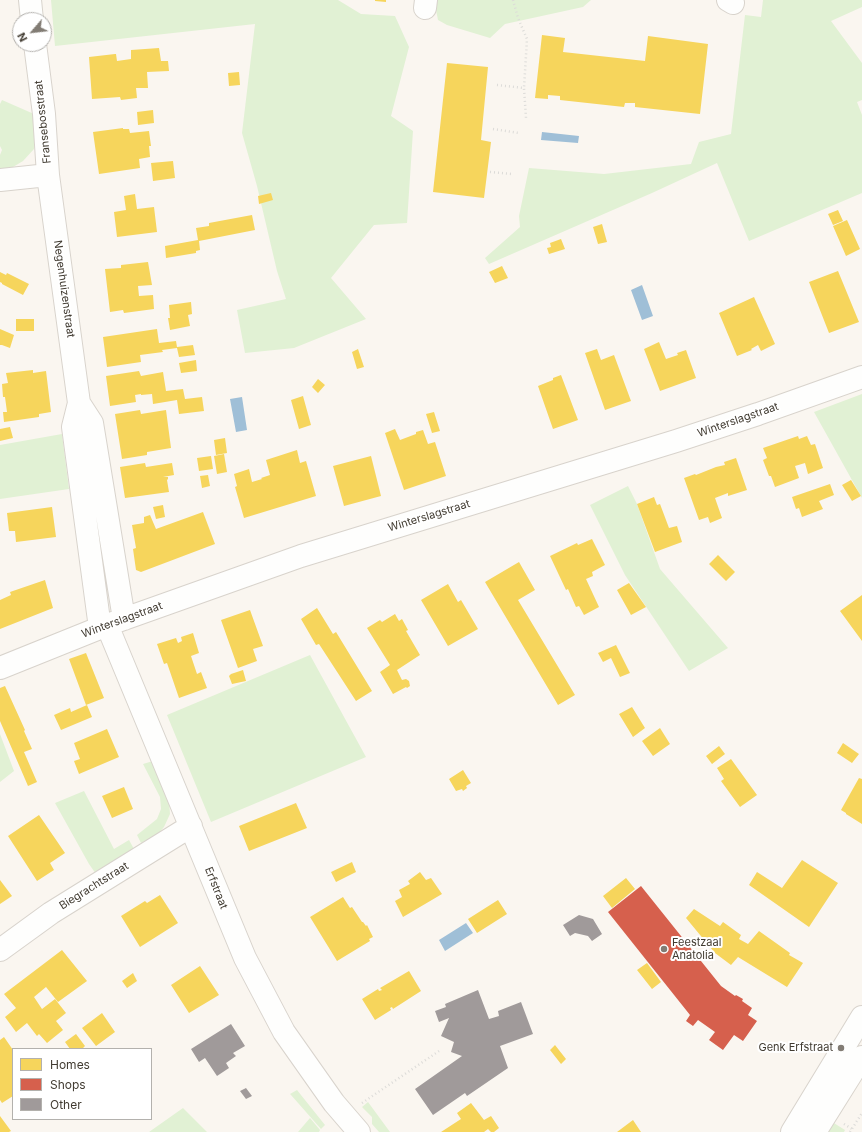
<!DOCTYPE html>
<style>
body{margin:0}
#map{position:relative;width:862px;height:1132px;overflow:hidden;background:#faf6f0;font-family:Inter,sans-serif}
canvas{display:block}
.legend{position:absolute;left:12px;top:1048px;width:140px;height:72px;box-sizing:border-box;background:#fff;border:1px solid #b3b1ad;margin:0;padding:5px 7px;list-style:none;font-size:12px;color:#413b31}
.legend li{display:flex;align-items:center;gap:8px;height:20px}
.legend b{width:20px;border:1px solid #b3b1ad}
.north{position:absolute;left:12px;top:12px;width:40px;height:40px;box-sizing:border-box;background:#fff;border:1px solid #b3b1ad;border-radius:50%;rotate:242deg;font-size:11px;font-weight:700;line-height:16px;text-align:center;color:#413b31}
.north::after{content:'';display:block;margin:auto;width:14px;height:18px;background:#827c74;clip-path:polygon(50% 0,100% 100%,50% 72%,0 100%)}
</style>
<div id="map">
<canvas width="862" height="1132"></canvas>
<ul class="legend">
<li><b style="height:11px;background:#f6d55c"></b>Homes</li>
<li><b style="height:11px;background:#d6604d"></b>Shops</li>
<li><b style="height:11px;background:#a09a9a"></b>Other</li>
</ul>
<div class="north">N</div>
</div>
<script>
const c = document.querySelector('canvas').getContext('2d');
c.lineJoin = 'round';
function fillPath(path, color) {
  c.fillStyle = color;
  c.fill(path, 'evenodd');
}
function poly(rows) {
  const path = new Path2D();
  for (const r of rows) {
    path.moveTo(r[0], r[1]);
    for (let i = 2; i < r.length; i += 2) path.lineTo(r[i], r[i + 1]);
  }
  return path;
}
function trace(path, color, width, dash) {
  c.strokeStyle = color;
  c.lineWidth = width;
  c.lineCap = dash ? 'butt' : 'round';
  c.setLineDash(dash || []);
  c.stroke(path);
}
function write(font, color, halo, rows, align = 'center') {
  c.font = font + ' Inter,sans-serif';
  c.lineWidth = 4;
  c.setLineDash([]);
  c.textBaseline = 'middle';
  c.strokeStyle = halo;
  c.fillStyle = color;
  for (const [text, x, y, turn = 0] of rows) {
    c.save();
    c.translate(x, y);
    c.rotate((+turn || 0) * Math.PI / 180);
    c.textAlign = isNaN(turn) ? turn : align;
    if (halo) c.strokeText(text, 0, 0);
    c.fillText(text, 0, 0);
    c.restore();
  }
}
const green = poly([
 [51,0,338,0,361,14,395,16,409,47,391,116,413,131,407,223,374,225,331,278,366,319,294,348,245,353,237,310,286,299,277,271,257,186,242,133,255,24,55,46],
 [437,0,591,0,583,7,505,24,490,38,447,25,438,20,435,5],
 [763,0,862,0,862,7,831,21,862,63,862,100,857,102,862,115,862,193,749,241,717,163,652,193,489,264,485,258,520,227,519,216,529,168,604,174,691,164,699,142,731,134,745,15,761,17],
 [2,100,34,114,37,136,34,149,23,161,8,170,0,170,0,155,2,150,0,146,0,104],
 [862,394,862,498,814,412],
 [62,434,69,489,0,499,0,445],
 [628,486,637,504,660,569,728,648,689,671,625,575,590,505],
 [310,655,366,757,211,822,167,715],
 [0,734,14,771,0,782],
 [153,761,169,800,170,814,164,827,158,834,141,843,137,835,157,819,161,809,160,797,143,764],
 [84,791,114,849,129,840,134,849,96,874,89,864,55,803],
 [297,1090,325,1125,321,1129,291,1095,290,1094],
 [368,1102,390,1132,379,1132,372,1124,372,1117,362,1107],
 [183,1108,207,1132,149,1132],
 [310,1118,320,1130,319,1132,298,1132],
 [829,1120,845,1130,844,1132,822,1132]
]);
const water = poly([
 [542,132,579,136,578,143,541,140],
 [642,285,653,316,642,320,631,290],
 [242,397,247,430,236,432,230,399],
 [466,923,473,933,445,951,439,940]
]);
const homes = poly([
 [375,0,386,0,386,2,375,1],
 [542,35,565,38,563,52,645,61,648,36,708,44,700,114,635,107,635,103,625,103,624,107,560,100,560,96,548,95,548,99,535,98],
 [159,48,161,61,168,61,169,71,147,72,148,88,136,88,137,98,121,100,120,97,92,99,89,57,115,54,116,54,117,61,131,59,131,50],
 [447,63,488,67,481,140,491,142,484,198,433,192],
 [239,72,240,85,229,86,228,73],
 [153,110,154,123,138,125,137,112],
 [123,128,123,129,129,129,130,133,149,131,151,146,149,146,150,157,139,159,140,168,99,174,93,132],
 [173,161,175,178,153,181,151,163],
 [271,193,273,200,259,204,258,196],
 [135,194,137,209,154,207,157,232,117,237,114,212,126,210,124,196],
 [838,210,843,221,833,225,828,214],
 [252,215,255,230,199,241,200,250,196,251,196,253,166,258,165,246,198,240,196,228,209,226,209,223],
 [847,220,860,249,846,256,833,226],
 [602,224,607,242,598,244,593,227],
 [561,239,565,249,549,254,547,248,551,247,550,243],
 [148,262,152,285,138,286,139,296,153,295,154,309,124,313,123,310,110,312,105,269,121,268,121,265],
 [502,266,508,278,495,283,489,272],
 [838,271,859,322,829,333,809,282],
 [0,272,6,275,7,273,29,284,23,295,2,284,2,283,0,282],
 [754,297,775,344,761,351,758,345,751,349,752,350,737,356,719,313],
 [191,302,192,314,188,315,190,326,170,330,168,318,170,318,169,305],
 [16,319,34,319,34,331,16,331],
 [0,329,14,335,10,348,2,345,0,345],
 [157,329,159,343,176,341,177,347,193,345,195,355,179,357,177,348,162,350,163,352,140,355,141,362,107,367,103,337],
 [659,342,666,359,678,355,677,353,686,350,696,378,660,391,644,349],
 [358,349,364,367,357,369,352,352],
 [597,349,601,360,614,355,631,401,605,410,585,353],
 [196,360,197,371,181,373,179,363],
 [33,370,33,373,46,371,51,412,39,414,39,417,4,422,3,412,7,412,5,397,3,397,2,384,8,383,6,373],
 [139,371,141,376,163,372,166,391,183,389,185,399,202,397,204,411,179,414,177,400,153,404,152,394,141,395,141,394,135,395,136,402,110,406,106,376],
 [561,375,578,420,553,429,538,386,553,380,553,378],
 [318,379,325,385,318,393,312,387],
 [303,396,311,425,299,429,291,400],
 [140,410,141,414,166,410,171,448,147,452,147,455,122,459,115,414],
 [434,412,440,431,432,433,426,414],
 [10,427,13,438,0,441,0,429],
 [395,429,400,440,416,434,416,432,423,430,428,444,435,442,446,476,404,490,385,433],
 [798,436,799,439,807,436,811,445,815,444,823,468,808,474,805,463,795,466,799,478,775,487,771,476,769,476,763,460,767,458,763,448],
 [225,438,227,453,216,455,214,440],
 [297,450,300,463,306,461,316,496,244,518,235,487,237,486,234,474,249,469,252,482,262,479,261,478,270,475,266,460],
 [224,454,227,472,217,474,214,456],
 [211,456,213,469,199,471,197,458],
 [371,456,381,496,344,506,333,466],
 [736,458,747,490,728,496,728,493,715,498,722,518,710,523,708,517,699,520,684,478,695,474,696,475,716,467,725,465,724,462],
 [145,463,146,467,172,463,174,475,163,477,168,477,168,479,167,480,169,492,125,498,120,467],
 [208,475,210,486,202,488,200,476],
 [851,480,861,496,852,501,842,485],
 [830,484,834,495,819,501,823,509,802,517,799,508,796,509,792,497],
 [654,497,657,505,660,504,669,528,677,526,682,542,655,552,637,504],
 [163,505,165,517,156,519,153,507],
 [52,507,56,537,16,542,15,531,9,531,7,513],
 [203,512,215,544,141,572,136,570,133,549,136,548,132,525,144,523,144,517,150,515,156,529],
 [592,539,605,565,592,572,593,576,586,579,599,607,584,615,579,606,576,607,568,589,566,590,550,556,577,543,578,545],
 [718,555,735,572,726,581,709,564],
 [519,562,535,590,518,600,575,695,558,705,485,582],
 [45,580,53,608,0,629,0,600,11,595,10,592],
 [629,583,646,607,631,615,617,590],
 [448,584,458,602,461,600,478,629,448,646,421,600],
 [862,595,862,641,840,611],
 [317,608,333,634,336,632,372,691,356,701,319,644,316,645,301,619],
 [250,610,263,646,253,649,257,661,238,668,221,620],
 [395,614,399,621,402,619,408,630,406,631,420,655,397,670,402,680,406,679,409,681,410,686,407,688,406,687,393,694,380,672,390,665,367,628,380,620,382,622],
 [193,633,199,653,191,656,197,674,201,672,207,688,179,698,167,663,164,664,157,644,176,638,178,643,182,641,181,637],
 [616,645,630,673,620,677,611,658,603,662,598,653],
 [86,653,104,698,86,705,69,659],
 [243,670,246,681,232,684,229,676,231,674],
 [5,686,25,730,24,731,32,749,24,752,37,782,28,786,0,721,0,688],
 [87,705,92,717,61,730,54,715,70,708,71,712],
 [632,707,645,728,633,737,619,714],
 [660,728,670,744,653,756,642,741],
 [107,729,119,757,79,774,74,761,80,759,74,743],
 [843,743,859,754,852,763,837,753],
 [719,746,725,754,712,764,706,756],
 [731,759,757,795,740,807,721,781,724,779,717,768],
 [463,770,471,783,466,786,467,788,463,791,462,789,456,791,449,779],
 [859,778,862,779,862,824,846,814,846,813,841,810],
 [124,787,133,809,112,818,102,796],
 [296,803,307,828,249,851,239,826],
 [39,815,65,853,50,863,54,870,37,881,8,836],
 [802,860,838,883,809,927,749,885,757,872,782,888],
 [352,862,356,872,336,882,331,872],
 [420,872,426,880,431,878,442,894,403,917,395,901,402,897,399,890,410,884,408,881],
 [626,878,635,889,612,908,603,896],
 [0,880,12,896,0,904],
 [160,895,178,923,140,947,121,916,145,901,147,903],
 [343,897,350,908,352,907,362,922,363,922,366,926,367,925,373,937,369,939,370,941,337,961,310,917],
 [498,900,507,914,477,933,468,919],
 [694,909,720,926,723,922,741,935,739,939,748,944,759,931,790,953,789,955,803,963,787,987,738,957,731,965,715,953,686,918],
 [62,950,87,981,58,1002,46,987,34,997,42,1009,55,999,66,1013,56,1021,63,1030,47,1043,39,1034,37,1036,27,1023,16,1032,5,1017,16,1008,4,994],
 [647,963,661,982,652,989,637,970],
 [200,966,219,995,189,1013,171,985],
 [409,971,421,991,393,1009,392,1007,390,1008,391,1010,375,1020,362,999,378,989,379,991,382,990,380,988],
 [133,973,137,981,127,988,122,981],
 [102,1013,115,1032,96,1046,82,1028],
 [76,1034,85,1046,82,1049,70,1049,65,1042],
 [4,1037,13,1050,13,1096,2,1103,0,1100,0,1040],
 [555,1045,566,1059,561,1064,550,1050],
 [471,1103,484,1120,491,1116,499,1128,494,1132,491,1132,488,1129,484,1132,441,1132,461,1119,457,1113],
 [0,1116,11,1131,9,1132,0,1132],
 [633,1120,641,1132,617,1132]
]);
const shops = poly([
 [641,886,721,986,735,996,736,995,743,999,742,1001,752,1008,748,1015,757,1021,743,1041,734,1035,723,1050,709,1040,715,1032,698,1020,693,1026,686,1021,690,1015,608,912]
]);
const building = poly([
 [579,915,593,919,602,934,592,941,588,936,575,933,570,936,563,925],
 [478,990,489,1019,499,1016,498,1011,521,1002,533,1034,500,1046,508,1068,467,1096,465,1093,433,1115,415,1089,462,1056,451,1052,454,1042,441,1036,449,1018,439,1022,435,1011,446,1007,445,1004],
 [231,1024,245,1046,233,1053,236,1056,226,1063,229,1068,217,1076,205,1058,199,1062,191,1049],
 [246,1088,252,1096,246,1099,240,1091]
]);
const path = poly([
 [513,0,518,18,527,39,524,88],
 [497,85,524,88,526,118],
 [493,129,519,133],
 [490,172,512,174],
 [362,1103,439,1051],
 [844,1124,852,1129],
 [850,1132,862,1113]
]);
const minor = poly([
 [30,0,32,20],
 [728,0,733,3],
 [425,8,426,0],
 [35,44,44,114,48,175,79,403,73,427,100,628],
 [0,180,48,175],
 [79,403,92,423,124,619],
 [107,625,245,958,284,1032,334,1103,359,1132],
 [0,668,107,625,301,556,676,441,758,414,862,377],
 [0,950,51,913,191,826],
 [792,1132,862,1017],
 [815,1132,862,1057]
]);
const markers = [
 [664,949,4,"#827c74"],
 [841,1048,4,"#827c74"]
];
const streetNames = [
 ["Fransebosstraat",43,122,-96],
 ["Negenhuizenstraat",64,289,82],
 ["Winterslagstraat",738,420,-19],
 ["Winterslagstraat",429,516,-17],
 ["Winterslagstraat",122,620,-20],
 ["Biegrachtstraat",94,886,-32],
 ["Erfstraat",216,888,68]
];
const poiNames = [
 ["Feestzaal",672,943],
 ["Anatolia",672,956],
 ["Genk Erfstraat",833,1048,"right"]
];
fillPath(green, '#e1f1d4');
fillPath(water, '#9fbfd7');
fillPath(homes, '#f6d55c');
fillPath(shops, '#d6604d');
fillPath(building, '#a09a9a');
trace(minor, '#d8d3cc', 24);
trace(path, '#dcdbd8', 2.5, [1, 3]);
trace(minor, '#fefefd', 22);
for (const [x, y, r, color] of markers) {
  const dot = new Path2D();
  dot.arc(x, y, r, 0, 2 * Math.PI);
  c.fillStyle = color;
  c.fill(dot);
  trace(dot, '#fff', 1.5);
}
write('11px', '#413b31', '#fff', streetNames);
write('11px', '#413b31', '#fff', poiNames, 'left');
</script>
